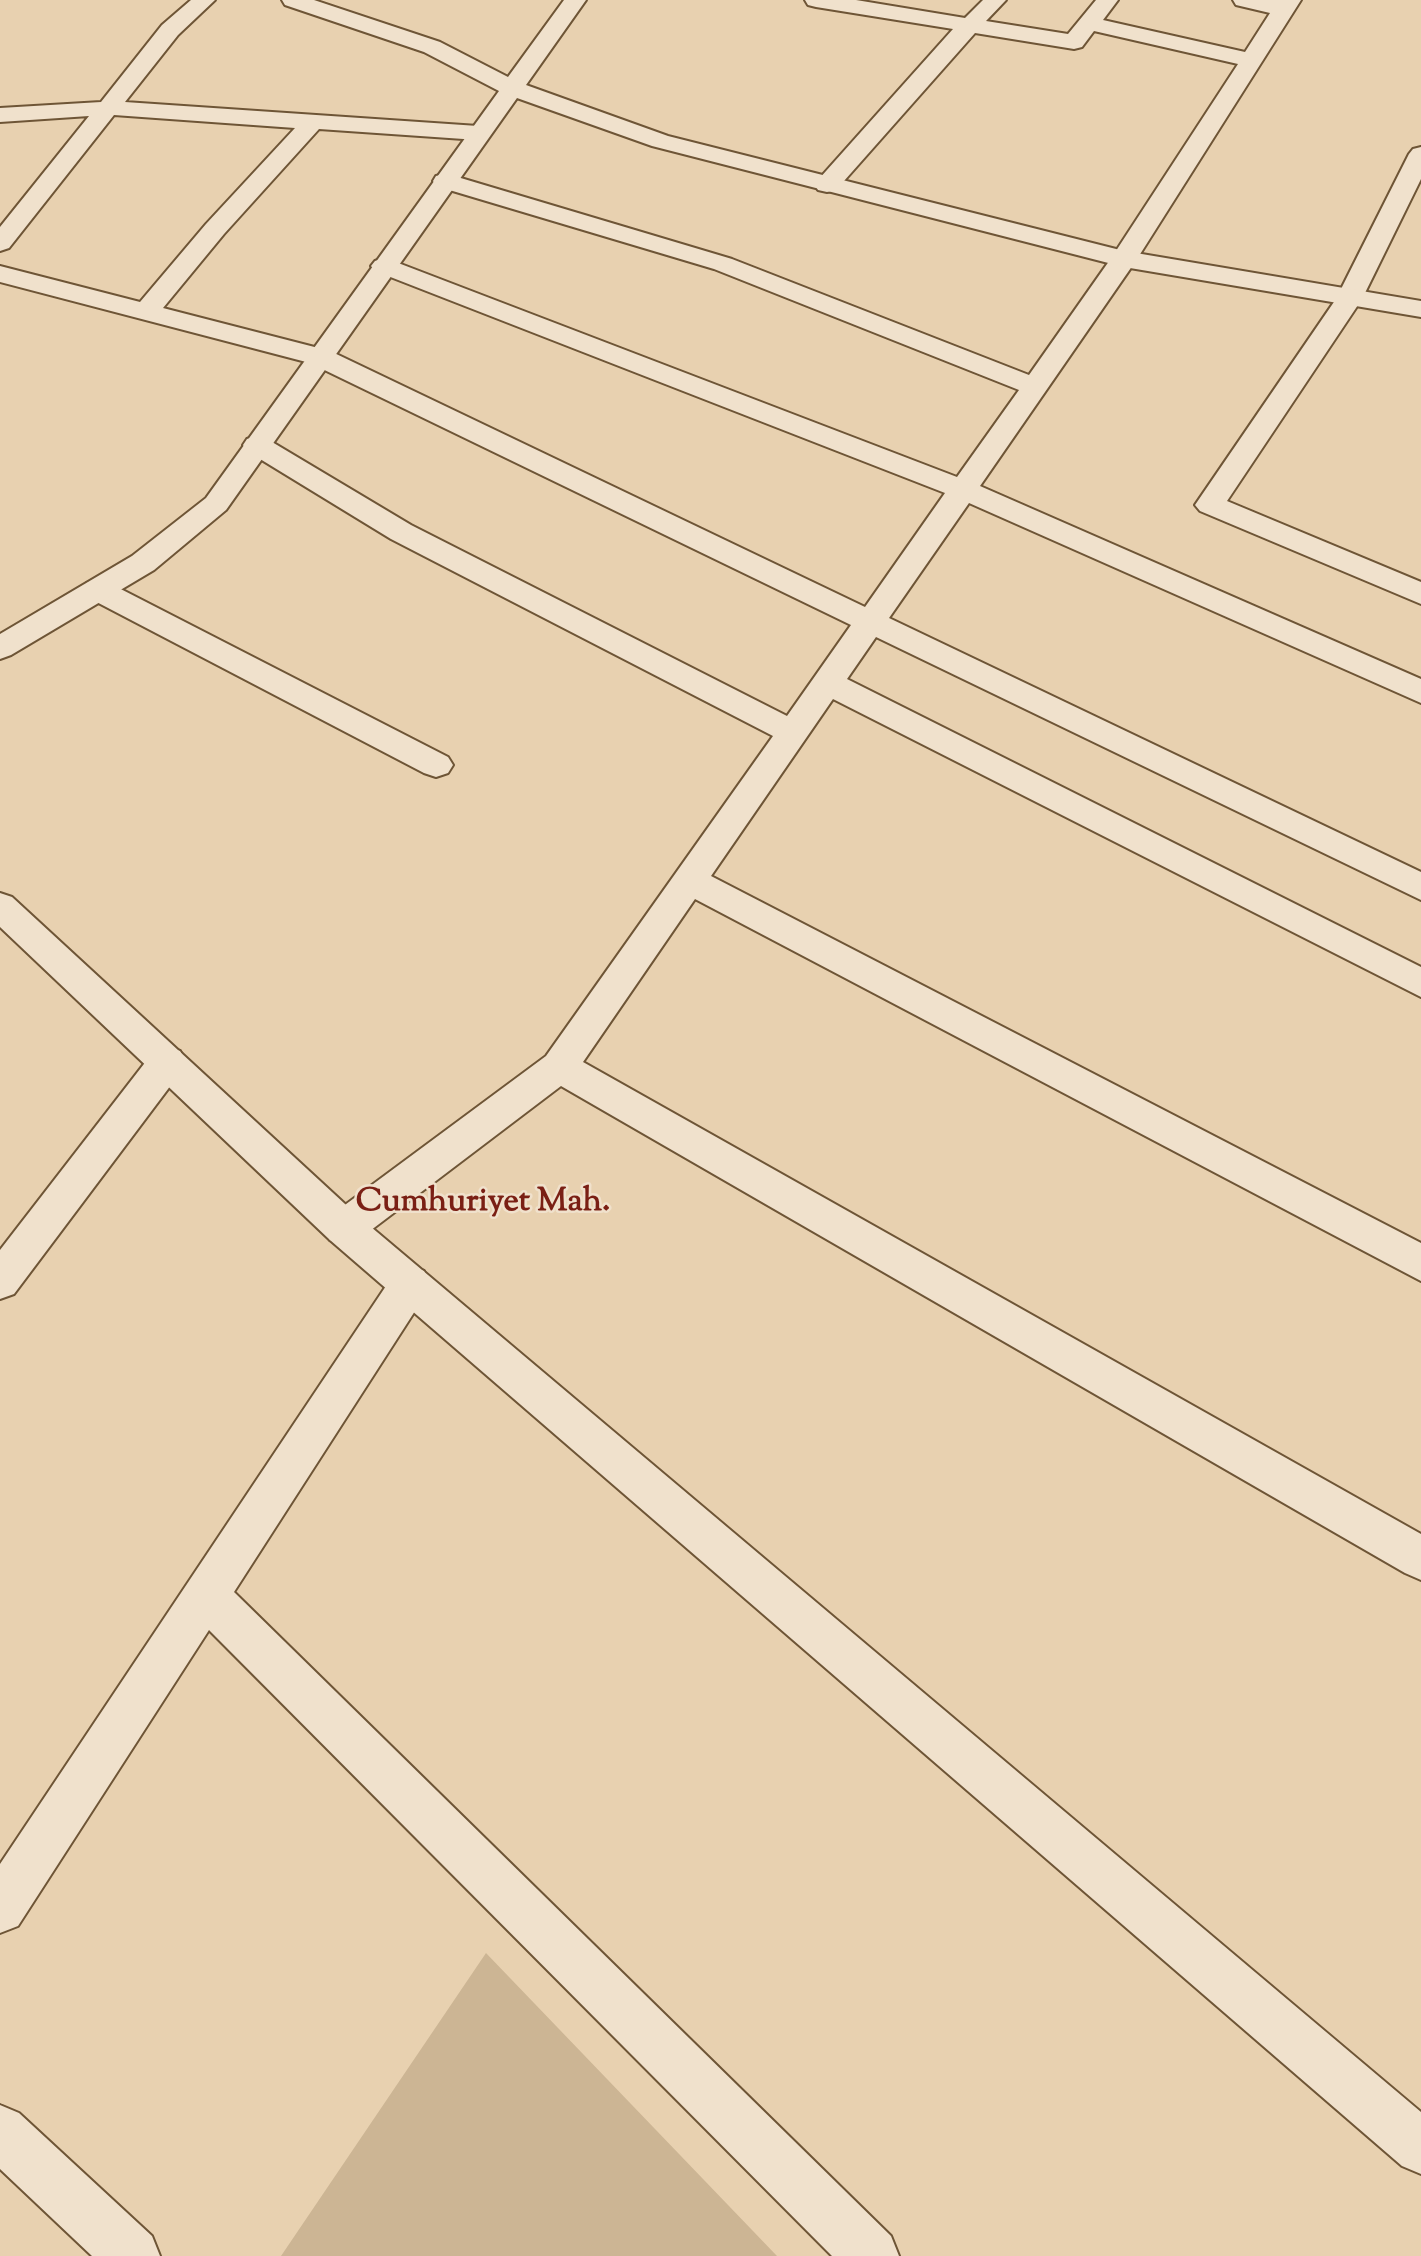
<!DOCTYPE html>
<style>
body{margin:0}
canvas{display:block;background:#e8d1b0}
</style>
<canvas width="1421" height="2256"></canvas>
<script>
const c = document.querySelector('canvas').getContext('2d');
c.lineJoin = 'round';
function fillPath(path, color) {
  c.fillStyle = color;
  c.fill(path, 'evenodd');
}
function poly(rows) {
  const path = new Path2D();
  for (const r of rows) {
    path.moveTo(r[0], r[1]);
    for (let i = 2; i < r.length; i += 2) path.lineTo(r[i], r[i + 1]);
  }
  return path;
}
function trace(path, color, width, dash) {
  c.strokeStyle = color;
  c.lineWidth = width;
  c.lineCap = dash ? 'butt' : 'round';
  c.setLineDash(dash || []);
  c.stroke(path);
}
function write(font, color, halo, rows, align = 'center') {
  c.font = font + ' "Sorts Mill Goudy",serif';
  c.lineWidth = 5;
  c.setLineDash([]);
  c.textBaseline = 'middle';
  c.strokeStyle = halo;
  c.fillStyle = color;
  for (const [text, x, y, turn = 0] of rows) {
    c.save();
    c.translate(x, y);
    c.rotate((+turn || 0) * Math.PI / 180);
    c.textAlign = isNaN(turn) ? turn : align;
    if (halo) c.strokeText(text, 0, 0);
    c.fillText(text, 0, 0);
    c.restore();
  }
}
const green = poly([
 [486,1953,777,2256,281,2256]
]);
const minor = poly([
 [191,0,215,0,178,35,125,102,478,126,486,128,490,133,486,138,478,140,319,129,224,234,163,308,330,351,865,607,945,493,375,271,371,266,375,261,384,258,393,261,957,477,1019,390,714,269,436,186,433,181,436,176,445,174,454,176,732,259,1029,375,1112,257,1238,64,1094,31,1082,47,1074,49,975,33,836,190,827,192,818,190,815,185,818,180,953,29,816,7,808,5,805,0,856,0,965,18,983,0,1006,0,986,21,1068,34,1096,0,1118,0,1103,20,1245,52,1270,13,1236,5,1233,0,1301,0,1137,259,980,486,1421,679,1421,703,969,503,889,618,1421,872,1421,900,876,637,847,679,1421,967,1421,997,833,699,711,876,1421,1243,1421,1281,695,899,583,1062,1421,1534,1421,1580,1405,1573,561,1086,358,1240,344,1245,330,1240,324,1228,330,1216,546,1056,773,736,391,539,247,451,243,445,247,439,257,436,267,439,411,525,787,716,851,625,310,363,0,282,0,266,140,302,206,224,295,128,114,115,9,248,0,251,0,227,89,116,0,122,0,108,101,102,162,25,191,0],
 [1421,147,1421,179,1362,299,1227,501,1421,582,1421,604,1200,511,1195,505,1336,299,1409,154,1413,149,1421,147],
 [98,580,109,583,448,757,453,765,448,773,436,777,424,773,87,597,83,590,87,583,98,580],
 [167,1047,180,1051,186,1062,180,1073,14,1294,0,1299,0,1250,154,1051,167,1047],
 [410,1266,424,1271,430,1284,424,1297,234,1592,891,2236,899,2256,832,2256,209,1630,18,1926,0,1933,0,1864,396,1271,410,1266],
 [0,2105,19,2113,152,2236,160,2256,92,2256,0,2169,0,2105]
]);
const tertiary = poly([
 [282,0,314,0,440,42,508,77,564,0,586,0,526,85,668,136,1124,251,1421,301,1421,317,1124,267,652,146,517,98,226,510,154,570,11,655,0,659,0,634,132,556,206,498,499,91,424,52,285,5,282,0],
 [0,893,12,897,358,1216,1421,2112,1421,2174,1402,2166,330,1240,0,927,0,893]
]);
const districtNames = [
 ["Cumhuriyet Mah.",483,1204]
];
fillPath(green, '#ccb594');
trace(minor, '#6e5536', 4);
trace(tertiary, '#6e5536', 4);
fillPath(minor, '#f0e1cc');
fillPath(tertiary, '#f0e1cc');
write('bold 33px', '#7a1f14', '#f0e1cc', districtNames);
</script>
